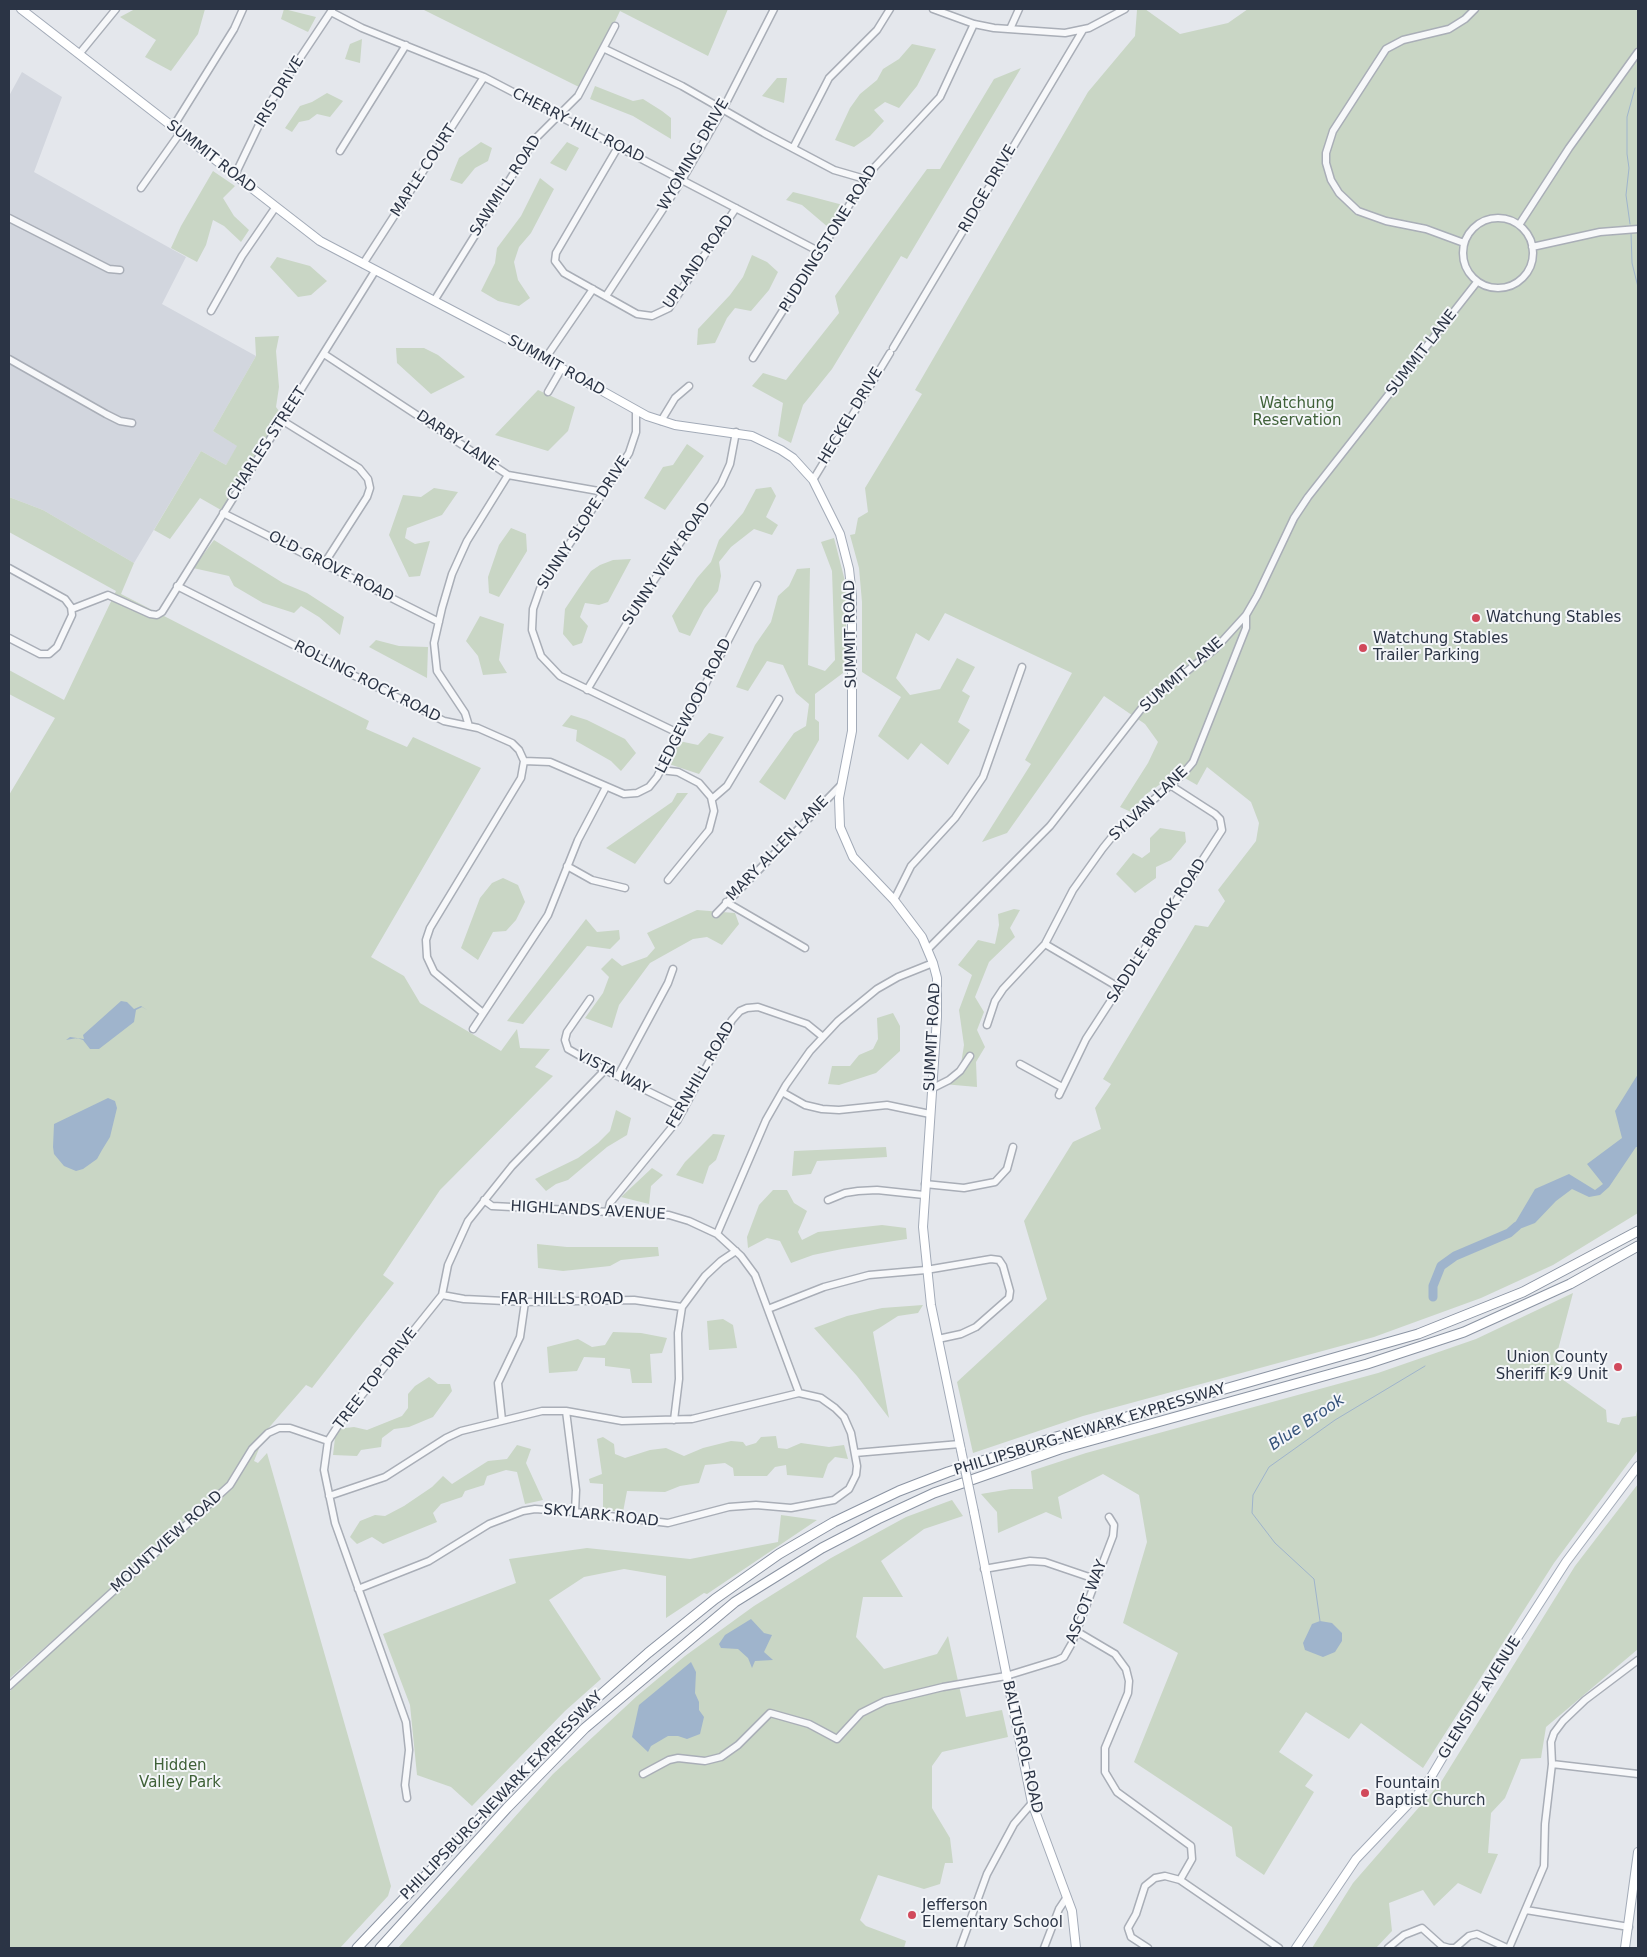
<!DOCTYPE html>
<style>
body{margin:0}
#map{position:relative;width:1647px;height:1957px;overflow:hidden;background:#e4e7ec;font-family:"DejaVu Sans",sans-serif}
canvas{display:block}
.frame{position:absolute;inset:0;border:10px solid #2b3445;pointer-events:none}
</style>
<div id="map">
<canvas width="1647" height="1957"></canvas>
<div class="frame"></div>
</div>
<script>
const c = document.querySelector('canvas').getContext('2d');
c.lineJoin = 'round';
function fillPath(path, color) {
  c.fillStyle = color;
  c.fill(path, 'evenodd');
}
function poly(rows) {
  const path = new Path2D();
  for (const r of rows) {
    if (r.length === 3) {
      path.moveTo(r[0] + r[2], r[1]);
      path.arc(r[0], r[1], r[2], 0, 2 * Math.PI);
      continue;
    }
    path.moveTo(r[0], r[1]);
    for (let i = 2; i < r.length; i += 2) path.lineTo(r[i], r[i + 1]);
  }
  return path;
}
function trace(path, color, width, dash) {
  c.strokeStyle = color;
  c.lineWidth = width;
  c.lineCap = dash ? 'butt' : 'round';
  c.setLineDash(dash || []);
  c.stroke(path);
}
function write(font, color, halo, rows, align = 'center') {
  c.font = font + ' "DejaVu Sans",sans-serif';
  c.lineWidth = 4;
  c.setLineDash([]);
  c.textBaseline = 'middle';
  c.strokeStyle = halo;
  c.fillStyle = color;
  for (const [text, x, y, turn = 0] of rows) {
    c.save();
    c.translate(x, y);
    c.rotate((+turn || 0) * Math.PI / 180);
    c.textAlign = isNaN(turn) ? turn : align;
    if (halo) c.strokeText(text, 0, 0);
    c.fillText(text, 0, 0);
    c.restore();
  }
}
const built = poly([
 [22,72,62,97,34,172,186,257,162,304,256,356,213,431,238,446,226,465,201,451,134,563,43,510,9,497,9,96]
]);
const green = poly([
 [135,9,205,9,198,34,171,71,145,57,156,40,120,17],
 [284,9,316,17,308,32,281,19],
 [422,9,728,9,708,56,620,11,583,89],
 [1145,9,1180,34,1228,23,1248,9,1638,9,1638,1213,1553,1265,1481,1298,1374,1337,1083,1416,973,1453,957,1382,1047,1299,1024,1221,1073,1142,1101,1129,1095,1108,1111,1084,1103,1079,1195,925,1208,927,1225,901,1218,890,1256,841,1259,823,1251,802,1207,767,1197,785,1176,773,1145,795,1131,812,1120,807,1148,763,1158,742,1145,724,1104,696,1007,833,982,842,1031,764,1025,760,1072,673,945,613,929,641,916,633,896,678,910,695,940,689,957,658,975,667,962,691,970,696,958,722,970,730,948,765,921,743,908,760,878,736,901,697,862,672,862,602,859,568,850,535,855,534,858,518,868,512,865,488,922,394,915,390,1088,92,1135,36,1137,10],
 [362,39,360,63,345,59,350,44],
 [912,44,936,49,917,86,899,108,885,102,874,110,884,121,870,136,854,147,835,140,850,108,860,94,877,80,883,69,899,59],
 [1021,68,907,259,901,256,832,369,803,405,791,443,778,436,783,403,752,386,763,373,786,380,839,313,835,296,927,169,940,169,994,79],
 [777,78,787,78,784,103,762,96],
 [595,86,633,101,643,99,662,111,671,118,671,139,633,116,590,99],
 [327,93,343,101,330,117,317,114,309,120,299,122,292,132,285,128,300,106,312,102],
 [481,142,492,148,488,161,475,168,462,184,450,180,459,158],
 [567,142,579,148,566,171,550,163],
 [213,171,235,186,223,198,234,216,249,230,241,242,224,226,213,220,206,245,197,262,171,248,181,226],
 [540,178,554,189,531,233,519,247,514,262,518,280,530,298,519,306,498,301,481,291,495,263,497,248,521,216],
 [793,192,809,196,843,205,829,228,802,205,786,200],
 [752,255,767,262,778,272,769,290,751,311,735,308,727,318,715,343,697,345,698,329,730,295,743,277],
 [277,257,310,266,327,281,311,295,298,297,270,267],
 [279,336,276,351,279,387,276,407,282,415,221,510,200,498,170,539,154,530,201,451,226,465,237,446,213,431,256,356,255,337],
 [396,348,424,348,438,355,465,377,431,394,397,363],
 [538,390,575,407,568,431,548,451,495,435],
 [687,444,704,456,665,510,644,498,663,467,673,465],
 [771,487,776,496,766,517,778,525,772,535,754,529,731,547,719,562,721,576,718,591,704,609,690,636,679,632,672,616,697,578,711,562,719,540,743,513,756,489],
 [434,488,458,492,442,515,407,528,405,538,415,544,430,541,420,576,409,577,389,535,403,495,421,497],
 [9,497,43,510,134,563,121,594,369,721,366,729,407,747,413,737,481,768,371,957,404,976,420,1003,501,1051,517,1029,520,1048,550,1049,535,1067,553,1076,440,1190,383,1275,394,1283,312,1388,306,1385,266,1431,254,1461,258,1463,267,1453,391,1886,388,1896,340,1948,9,1948,9,1692,75,1628,69,1626,9,1679,9,795,55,718,9,694,9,670,64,700,116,591,9,532],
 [511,528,526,534,527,551,499,597,489,593,488,577,499,545],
 [834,538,846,585,846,647,843,673,815,694,815,719,819,722,819,740,785,800,759,782,794,733,806,726,809,704,796,693,783,665,767,661,748,691,736,687,755,645,771,622,778,596,789,586,797,569,810,568,808,665,825,671,835,660,832,571,821,542],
 [214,540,283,583,307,593,344,617,340,635,319,617,301,606,294,613,263,603,234,586,229,576,193,568],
 [631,559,608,602,599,605,585,603,580,617,588,626,582,643,573,646,563,634,565,609,579,588,591,571,600,565,613,560],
 [480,616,504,624,499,660,507,673,483,675,478,656,466,641],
 [376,640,399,646,428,647,427,678,369,647],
 [571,715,587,720,625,739,636,753,621,771,611,761,576,741,577,730,562,726],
 [709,733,724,737,699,774,669,764,679,741,698,745],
 [677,793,688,793,635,864,606,848,672,802],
 [1160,828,1185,832,1186,842,1171,860,1156,867,1156,878,1135,893,1116,874,1133,853,1142,858,1150,852,1150,838],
 [503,878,518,885,525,902,516,920,506,931,493,932,478,960,461,948,480,898,492,883],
 [1014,909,1020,910,1010,928,1015,937,989,962,975,997,984,1012,977,1030,985,1047,976,1062,977,1087,943,1084,961,1064,964,1045,959,1010,972,975,958,965,978,940,995,944,999,925,998,914],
 [697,910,735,913,739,924,722,945,707,937,693,939,650,963,619,1005,612,1028,585,1018,603,993,609,977,601,969,612,958,622,966,647,957,655,948,647,933],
 [586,919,597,932,619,930,620,939,610,949,587,946,523,1024,507,1021],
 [893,1013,900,1026,900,1051,876,1073,839,1085,828,1084,832,1066,850,1066,859,1055,873,1049,878,1039,877,1018],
 [616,1110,631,1118,627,1135,607,1147,568,1180,556,1184,546,1191,535,1179,578,1158,598,1143,610,1131],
 [713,1134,725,1135,716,1160,709,1166,703,1184,676,1175,685,1162],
 [886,1147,887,1157,817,1161,811,1174,792,1176,794,1151],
 [652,1168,663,1175,651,1186,649,1204,621,1197],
 [773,1190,787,1190,794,1203,807,1211,798,1232,802,1240,818,1232,882,1225,906,1228,907,1239,842,1249,813,1255,791,1263,780,1241,767,1238,748,1248,747,1237,759,1205],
 [537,1244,567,1247,658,1247,659,1256,621,1260,610,1266,563,1271,538,1268],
 [1573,1293,1555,1361,1564,1368,1559,1377,1606,1410,1607,1422,1619,1425,1622,1418,1636,1416,1638,1404,1638,1450,1554,1563,1423,1768,1361,1723,1349,1739,1306,1712,1279,1752,1313,1775,1305,1786,1314,1792,1264,1875,1236,1856,1232,1827,1134,1762,1178,1653,1123,1623,1147,1542,1139,1495,1103,1474,1058,1497,1062,1519,1046,1512,998,1533,997,1512,981,1494,1011,1489,1033,1489,1031,1471,1086,1453,1378,1373,1476,1339],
 [923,1305,918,1313,898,1316,873,1332,889,1418,857,1376,814,1328,847,1316,882,1308],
 [723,1319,733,1325,737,1348,709,1350,707,1321],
 [613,1332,641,1333,667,1338,662,1353,650,1354,652,1383,632,1383,630,1369,605,1366,605,1358,584,1357,577,1371,549,1373,547,1347,578,1339,592,1347,605,1345],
 [429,1377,438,1384,450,1384,452,1391,433,1417,409,1427,394,1429,382,1438,381,1447,361,1450,357,1456,333,1455,336,1429,354,1427,367,1430,402,1416,408,1408,408,1394,415,1386],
 [776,1436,778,1448,787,1449,801,1443,829,1447,844,1445,848,1459,835,1457,828,1464,823,1478,787,1475,786,1465,775,1467,767,1476,734,1476,733,1468,725,1463,705,1465,699,1483,680,1486,665,1492,627,1491,623,1512,603,1510,603,1484,590,1483,589,1479,602,1474,597,1439,603,1437,614,1444,615,1454,625,1458,650,1450,666,1448,684,1456,703,1448,731,1441,743,1442,746,1446,756,1443,761,1437],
 [517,1445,531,1449,526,1463,543,1500,525,1504,517,1472,506,1470,487,1476,484,1485,465,1491,462,1497,441,1504,433,1513,437,1522,383,1544,372,1537,357,1544,350,1537,360,1521,375,1515,385,1516,404,1506,432,1487,443,1476,452,1484,488,1461,507,1459],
 [1638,1484,1638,1649,1546,1727,1541,1758,1521,1759,1505,1798,1491,1813,1488,1853,1498,1854,1481,1894,1458,1883,1434,1906,1423,1890,1389,1903,1392,1931,1376,1948,1312,1948,1353,1883,1441,1782,1575,1566],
 [952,1500,963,1516,924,1529,881,1561,903,1597,863,1597,856,1637,884,1669,937,1654,948,1636,966,1717,1002,1710,1008,1737,942,1752,932,1766,932,1808,950,1838,953,1863,945,1863,940,1884,924,1889,878,1875,860,1920,866,1926,906,1941,904,1948,398,1948,553,1774,637,1696,685,1656,754,1606,831,1558,906,1517],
 [781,1515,817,1520,707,1594,704,1593,666,1618,666,1576,624,1569,584,1577,549,1600,601,1679,565,1711,472,1806,451,1787,417,1775,410,1705,383,1634,516,1583,509,1559,587,1548,690,1559,778,1542]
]);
const water = poly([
 [121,1001,127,1002,134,1009,141,1006,147,1010,142,1007,136,1010,134,1022,99,1049,90,1049,83,1040,77,1038,66,1040,70,1037,84,1039,83,1035],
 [1638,1074,1638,1147,1636,1147,1609,1187,1600,1195,1589,1197,1572,1189,1556,1201,1535,1223,1509,1233,1535,1189,1569,1174,1595,1190,1603,1184,1587,1164,1622,1138,1615,1111],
 [108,1098,115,1101,117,1108,110,1137,102,1150,97,1159,83,1169,76,1171,64,1166,54,1154,53,1147,54,1124],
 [751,1619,764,1633,772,1635,764,1652,773,1660,755,1661,752,1668,748,1658,738,1649,721,1648,719,1644,725,1635],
 [1320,1621,1332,1623,1342,1633,1342,1641,1335,1652,1323,1657,1305,1650,1303,1643,1312,1624],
 [691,1662,696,1672,695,1693,699,1702,699,1710,704,1717,700,1734,687,1739,678,1736,668,1736,651,1746,648,1752,632,1737,639,1705]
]);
const stream = poly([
 [1630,224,1626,195,1629,168,1627,154,1627,117,1635,88],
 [1631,233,1632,263,1638,287],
 [1320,1621,1314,1579,1275,1543,1252,1513,1253,1495,1269,1467,1335,1420,1425,1366]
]);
const river = poly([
 [1433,1297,1433,1286,1441,1266,1455,1256,1509,1233,1517,1226]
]);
const minor = poly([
 [933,9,974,24,994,28,1065,33,1089,28,1125,9],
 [331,12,362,28,484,77,820,252],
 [1010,29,1019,9],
 [605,49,682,86,764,133,834,170,865,179],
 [80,53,116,9],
 [173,127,234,29,243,9],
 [618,147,556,253,555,261,564,273,637,314,652,316,669,308,736,208],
 [793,148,829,78,877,30,890,9],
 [340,151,406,45],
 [235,175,268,106,332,10],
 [141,188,180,133],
 [9,218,109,269,120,270],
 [1498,253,35],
 [1519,225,1569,148,1638,52],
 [1464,243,1426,229,1386,221,1358,211,1339,193,1331,180,1326,163,1326,153,1333,131,1386,49,1403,40,1449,29,1465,19,1475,9],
 [1532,247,1600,232,1638,229],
 [363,264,484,77],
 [606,296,682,180,723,109,774,9],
 [434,301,535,139,578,96,615,26],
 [211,311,242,256,275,208],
 [893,348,1083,30],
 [324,354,508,475,604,492],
 [753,358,870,172,940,97,974,24],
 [9,359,106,414,120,421,132,423],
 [545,359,593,289],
 [548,392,562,368],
 [636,410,636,432,629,453,540,589,533,609,532,630,541,656,560,676,678,733],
 [283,421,359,468,368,479,370,488,367,497,324,564],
 [661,421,675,398,689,386],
 [813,480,890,353],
 [223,513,439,622],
 [9,568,65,599,71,607,72,615,57,647,49,654,40,654,9,638],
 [177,586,444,721,478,728,512,743,519,750,524,761,521,778,430,928,426,940,427,957,434,972,483,1013],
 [72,609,108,595,150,614,157,615,162,612,375,271],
 [587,690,645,593,721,484,730,464,736,432],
 [469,726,465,713,437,671,434,643,442,608,452,574,467,541,508,475],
 [524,761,550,762,624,794,637,793,649,787,657,777,757,585],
 [660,770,678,772,699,783,711,797,714,811,709,830,668,880],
 [712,799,727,786,779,699],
 [567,866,592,880,625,888],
 [894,900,911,866,955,818,983,777,1022,667],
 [726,902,805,948],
 [716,914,841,785],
 [1045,944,1120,988],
 [928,949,1050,826,1145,704,1215,649,1246,615,1257,596,1294,518,1308,497,1477,282],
 [590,999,567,1032,565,1040,568,1049,605,1070,684,1109],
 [987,1025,995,1001,1003,989,1045,944,1073,890,1103,848,1116,832,1181,776,1193,762,1246,628,1246,615],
 [473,1029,548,915,578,840,606,787],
 [1020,1064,1062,1087],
 [618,1076,668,983,673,969],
 [931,1089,949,1080,960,1071,970,1056],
 [782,1092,805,1105,822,1109,839,1110,887,1105,930,1114],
 [1059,1095,1086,1039,1222,830,1220,819,1215,814,1170,785],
 [925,1184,964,1188,995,1182,1007,1169,1013,1147],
 [484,1200,492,1206,669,1215,689,1221,717,1234,741,1256,755,1275,799,1393],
 [828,1200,845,1193,858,1191,877,1190,924,1195],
 [608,1212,610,1203,677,1121,732,1020,740,1011,747,1008,758,1007,807,1024,823,1037],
 [717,1234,766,1120,786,1085,810,1051,838,1021,877,989,898,977,933,963],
 [442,1295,464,1299,525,1302,634,1300,682,1307],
 [768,1309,824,1287,869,1275,926,1270,991,1259,999,1260,1003,1266,1010,1291,1009,1298,976,1327,961,1334,938,1339],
 [566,1411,576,1490,575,1512],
 [502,1420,498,1383,520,1337,525,1302],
 [674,1420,679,1379,678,1333,682,1307,705,1276,721,1261,736,1251],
 [855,1453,960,1444],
 [329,1496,385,1477,446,1438,461,1431,542,1411,566,1411,622,1421,692,1419,799,1393,821,1398,835,1408,844,1417,851,1433,857,1466,856,1475,849,1489,834,1500,791,1508,756,1505,729,1507,668,1523,575,1512,535,1509,523,1511,489,1524,429,1561,358,1589],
 [984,1569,1030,1561,1045,1562,1095,1579],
 [1076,1631,1115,1654,1126,1669,1129,1681,1128,1693,1105,1748,1105,1772,1117,1792,1191,1846,1192,1859,1180,1880],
 [9,1686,230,1485,252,1449,268,1433,279,1428,290,1428,328,1441],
 [1552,1764,1638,1774],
 [643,1774,669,1760,678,1758,705,1761,721,1757,738,1745,770,1713,809,1724,837,1739,861,1713,885,1701,943,1687,1006,1676,1058,1660,1064,1657,1072,1643,1113,1536,1114,1525,1109,1517],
 [407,1798,405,1785,409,1750,406,1722,335,1523,324,1470,328,1441,341,1421,442,1295,448,1265,468,1221,512,1166,605,1070],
 [1526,1910,1629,1927],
 [960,1948,987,1874,1014,1824,1032,1803],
 [1044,1948,1059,1909,1067,1897],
 [1148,1948,1131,1937,1128,1928,1136,1914,1145,1886,1155,1878,1165,1876,1180,1880,1279,1948],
 [1388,1948,1404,1935,1422,1928,1442,1946,1449,1948,1455,1948,1469,1936,1477,1934,1507,1948],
 [1509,1948,1544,1866,1545,1824,1552,1764,1551,1742,1554,1733,1563,1721,1585,1700,1638,1660]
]);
const major = poly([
 [21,9,320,241,545,359,647,416,675,425,752,436,781,450,793,458,813,480,840,534,849,569,852,596,852,731,839,798,840,827,853,857,894,900,922,937,933,963,937,978,937,1017,923,1227,931,1305,961,1450],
 [974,1512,1032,1803,1072,1911,1076,1948],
 [1296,1948,1356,1859,1417,1795,1431,1777,1467,1716,1566,1562,1638,1466],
 [1625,1948,1638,1852]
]);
const highway = poly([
 [357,1948,580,1713,648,1653,715,1599,779,1554,834,1522,899,1491,948,1472,1056,1437,1418,1334,1523,1292,1638,1231],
 [380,1948,507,1808,585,1728,735,1602,822,1548,878,1519,934,1493,1060,1449,1367,1364,1464,1332,1570,1284,1638,1246]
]);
const majorBridge = poly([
 [961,1450,974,1512]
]);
const markers = [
 [1476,618,5,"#d1495b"],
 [1363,648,5,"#d1495b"],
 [1618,1367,5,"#d1495b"],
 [1365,1793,5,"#d1495b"],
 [912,1915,5,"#d1495b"]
];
const streetNames = [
 ["IRIS DRIVE",280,92,-59],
 ["CHERRY HILL ROAD",578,126,27],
 ["WYOMING DRIVE",694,155,-60],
 ["SUMMIT ROAD",211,157,38],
 ["MAPLE COURT",424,171,-57],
 ["SAWMILL ROAD",506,186,-57],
 ["RIDGE DRIVE",988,189,-60],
 ["PUDDINGSTONE ROAD",829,239,-58],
 ["UPLAND ROAD",699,262,-55],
 ["SUMMIT LANE",1422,353,-52],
 ["SUMMIT ROAD",556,366,29],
 ["HECKEL DRIVE",851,416,-59],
 ["DARBY LANE",457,441,34],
 ["CHARLES STREET",267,444,-57],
 ["SUNNY SLOPE DRIVE",584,523,-57],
 ["SUNNY VIEW ROAD",667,564,-56],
 ["OLD GROVE ROAD",331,567,27],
 ["SUMMIT ROAD",851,634,-91],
 ["SUMMIT LANE",1182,675,-41],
 ["ROLLING ROCK ROAD",367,682,27],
 ["LEDGEWOOD ROAD",694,706,-63],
 ["SYLVAN LANE",1149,804,-43],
 ["MARY ALLEN LANE",778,849,-46],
 ["SADDLE BROOK ROAD",1157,931,-57],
 ["SUMMIT ROAD",933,1037,-87],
 ["VISTA WAY",613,1073,27],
 ["FERNHILL ROAD",701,1075,-60],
 ["HIGHLANDS AVENUE",588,1211,3],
 ["FAR HILLS ROAD",562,1300],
 ["TREE TOP DRIVE",376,1379,-52],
 ["PHILLIPSBURG-NEWARK EXPRESSWAY",1090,1430,-17],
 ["SKYLARK ROAD",601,1516,6],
 ["MOUNTVIEW ROAD",167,1542,-42],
 ["ASCOT WAY",1087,1602,-69],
 ["GLENSIDE AVENUE",1480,1698,-58],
 ["BALTUSROL ROAD",1022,1747,77],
 ["PHILLIPSBURG-NEWARK EXPRESSWAY",502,1796,-46]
];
const parkNames = [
 ["Watchung",1297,404],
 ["Reservation",1297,421],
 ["Hidden",180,1766],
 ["Valley Park",180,1783]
];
const poiNames = [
 ["Watchung Stables",1486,618],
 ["Watchung Stables",1373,639],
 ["Trailer Parking",1373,656],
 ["Union County",1608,1358,"right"],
 ["Sheriff K-9 Unit",1608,1375,"right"],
 ["Fountain",1375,1784],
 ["Baptist Church",1375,1801],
 ["Jefferson",922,1906],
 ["Elementary School",922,1923]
];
const waterNames = [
 ["Blue Brook",1307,1423,-34]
];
fillPath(built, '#d2d6de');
fillPath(green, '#c9d6c5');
fillPath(water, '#9fb4cc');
trace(stream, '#9fb4cc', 1);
trace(river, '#9fb4cc', 9);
trace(minor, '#a9aeb7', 9);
trace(major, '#a3abb8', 10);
trace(highway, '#8b94a3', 11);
trace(minor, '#f7f8fa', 6);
trace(major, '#fff', 8);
trace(highway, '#fff', 9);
trace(majorBridge, '#a3abb8', 10, []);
trace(majorBridge, '#fff', 8);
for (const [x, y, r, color] of markers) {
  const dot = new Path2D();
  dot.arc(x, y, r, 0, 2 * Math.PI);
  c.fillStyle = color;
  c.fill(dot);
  trace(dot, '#f4f6f9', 2);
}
write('15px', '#2b3445', '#f4f6f9', streetNames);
write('15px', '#3f6138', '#f4f6f9', parkNames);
write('15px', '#2b3445', '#f4f6f9', poiNames, 'left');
write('italic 16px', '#34527a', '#f4f6f9', waterNames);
</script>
